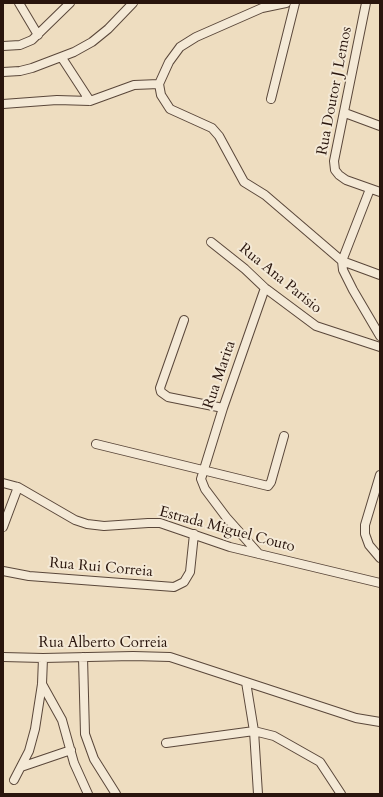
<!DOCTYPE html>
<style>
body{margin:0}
#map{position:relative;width:383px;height:797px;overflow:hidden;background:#eeddc0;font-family:Cardo,serif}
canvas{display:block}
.frame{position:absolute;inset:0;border:4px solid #29150d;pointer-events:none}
</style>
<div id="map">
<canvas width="383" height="797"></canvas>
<div class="frame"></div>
</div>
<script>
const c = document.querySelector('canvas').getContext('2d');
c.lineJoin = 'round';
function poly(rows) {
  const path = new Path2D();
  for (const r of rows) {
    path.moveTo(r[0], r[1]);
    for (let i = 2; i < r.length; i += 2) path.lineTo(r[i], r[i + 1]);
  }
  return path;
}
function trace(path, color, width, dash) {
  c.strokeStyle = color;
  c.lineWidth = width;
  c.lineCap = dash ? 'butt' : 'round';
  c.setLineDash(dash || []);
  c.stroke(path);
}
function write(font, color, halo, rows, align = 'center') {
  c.font = font + ' Cardo,serif';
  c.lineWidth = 4;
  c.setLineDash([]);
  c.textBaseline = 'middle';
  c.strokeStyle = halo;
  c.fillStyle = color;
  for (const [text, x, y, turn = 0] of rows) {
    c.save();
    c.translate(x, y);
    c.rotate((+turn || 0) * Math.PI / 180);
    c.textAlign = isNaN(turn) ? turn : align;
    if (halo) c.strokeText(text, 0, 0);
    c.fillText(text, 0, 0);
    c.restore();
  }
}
const minor = poly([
 [19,3,38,35],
 [366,3,334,161,335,170,339,175,346,180,380,192],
 [3,46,20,45,32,40,70,3],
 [62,58,90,101],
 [3,72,20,71,32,68,74,52,92,42,108,29,133,3],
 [159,84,161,95,170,109,212,128,219,136,244,182,265,195,342,261,380,275],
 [159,84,169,62,180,47,196,37,262,8,286,3],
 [271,99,295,3],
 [3,104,57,100,90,101,134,85,159,84],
 [345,113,380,126],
 [370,189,342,261,343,270,353,290,380,336],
 [211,242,245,269,265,288,316,326,380,347],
 [184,320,160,388,161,392,168,397,223,408],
 [96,444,268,486,271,482,284,436],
 [380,475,365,525,365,534,369,545,380,558],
 [3,483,18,487,75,520,87,524,104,526,148,523,160,523,230,547,380,583],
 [3,527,18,487],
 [259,554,226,517,205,489,201,479,223,408,265,288],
 [3,571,29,576,174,587,184,582,190,572,194,534],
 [3,657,43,658,133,656,170,657,356,718,380,722],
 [83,657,85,734,94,759,116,794],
 [246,682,254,731,258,794],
 [42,684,62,720,74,763,88,794],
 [166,743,254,731,274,736,320,762,341,794],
 [21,767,71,750],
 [14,780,29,751,35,729,42,684,43,658]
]);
const streetNames = [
 ["Rua Doutor J Lemos",335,91,-79],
 ["Rua Ana Parisio",280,279,39],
 ["Rua Marita",220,375,-71],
 ["Estrada Miguel Couto",227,530,15],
 ["Rua Rui Correia",101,568,5],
 ["Rua Alberto Correia",103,644]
];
trace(minor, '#5a473a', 10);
trace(minor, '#f4e9d6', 8);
write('15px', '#29150d', '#f4e9d6', streetNames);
</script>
